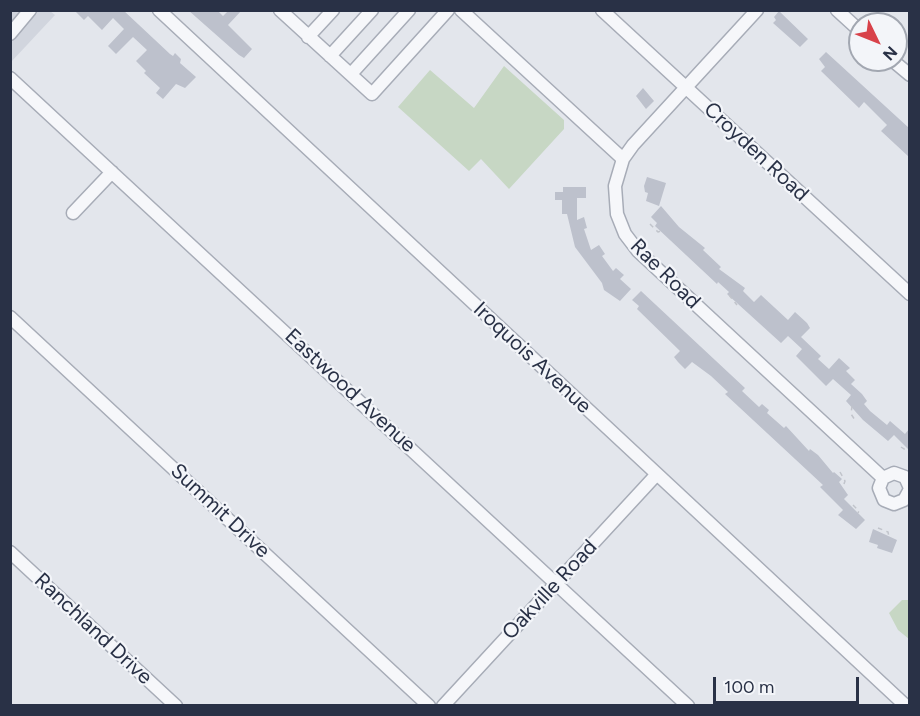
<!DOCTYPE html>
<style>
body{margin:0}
#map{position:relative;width:920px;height:716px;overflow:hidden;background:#e3e6ec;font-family:Figtree,sans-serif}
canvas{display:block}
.frame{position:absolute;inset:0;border:12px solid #293146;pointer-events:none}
.north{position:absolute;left:848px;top:12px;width:60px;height:60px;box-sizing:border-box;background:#f3f5f9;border:2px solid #a2a7b1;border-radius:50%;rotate:133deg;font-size:16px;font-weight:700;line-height:24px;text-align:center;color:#293146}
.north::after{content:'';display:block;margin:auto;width:21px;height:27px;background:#d8424a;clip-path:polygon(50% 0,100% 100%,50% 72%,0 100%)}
.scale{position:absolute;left:713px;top:677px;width:146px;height:27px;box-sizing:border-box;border:3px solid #293146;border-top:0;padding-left:8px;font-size:18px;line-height:21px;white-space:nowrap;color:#293146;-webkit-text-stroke:4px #f3f5f9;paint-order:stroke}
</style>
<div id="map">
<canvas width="920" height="716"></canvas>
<div class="frame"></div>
<div class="north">N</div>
<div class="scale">100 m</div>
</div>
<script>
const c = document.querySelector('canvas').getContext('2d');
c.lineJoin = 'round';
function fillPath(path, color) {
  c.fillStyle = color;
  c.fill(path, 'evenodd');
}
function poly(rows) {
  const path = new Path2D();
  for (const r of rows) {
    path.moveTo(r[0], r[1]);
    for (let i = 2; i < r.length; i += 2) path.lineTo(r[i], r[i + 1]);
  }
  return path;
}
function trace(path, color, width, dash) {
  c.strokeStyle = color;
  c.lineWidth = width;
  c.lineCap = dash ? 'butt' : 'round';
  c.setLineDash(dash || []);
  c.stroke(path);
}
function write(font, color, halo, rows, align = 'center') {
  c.font = font + ' Figtree,sans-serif';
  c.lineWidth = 4.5;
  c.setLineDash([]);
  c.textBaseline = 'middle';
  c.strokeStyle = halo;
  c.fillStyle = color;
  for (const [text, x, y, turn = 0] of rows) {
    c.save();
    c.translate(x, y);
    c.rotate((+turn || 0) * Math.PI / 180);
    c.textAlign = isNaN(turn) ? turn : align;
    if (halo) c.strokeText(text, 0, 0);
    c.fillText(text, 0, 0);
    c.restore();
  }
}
const built = poly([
 [11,11,50,11,55,15,11,62]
]);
const green = poly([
 [504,66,564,120,564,129,509,189,481,159,469,171,398,107,430,70,474,108],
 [902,600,909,600,909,639,898,630,889,613]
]);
const building = poly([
 [74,10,123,10,170,54,173,56,175,53,181,59,180,63,196,77,185,88,176,84,163,99,156,93,160,88,144,73,146,71,136,61,147,50,133,37,116,54,108,46,124,29,113,18,102,30,88,16,84,20],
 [188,10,217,10,223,16,229,10,242,10,228,25,252,49,244,58,239,55],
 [779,11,808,39,800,47,773,23,776,20,774,17],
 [826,52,909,128,909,157,881,131,887,125,864,102,859,108,821,71,825,67,819,59],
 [643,88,654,101,646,109,636,96],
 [647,177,666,183,659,206,646,201,648,193,645,192,644,186],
 [563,187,586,187,586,198,577,198,577,220,584,217,587,228,584,229,591,250,599,245,605,254,602,256,613,271,616,268,624,275,620,279,631,289,620,301,604,290,602,283,575,247,567,214,562,214,562,200,555,200,555,192,563,192],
 [661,206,679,227,705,248,703,250,721,267,719,269,745,288,743,291,754,302,761,295,788,320,795,312,807,323,810,328,801,337,821,356,818,359,829,369,839,358,850,368,846,371,855,380,851,384,862,394,867,401,864,404,870,411,887,425,890,421,905,434,909,429,909,450,894,435,888,441,863,420,846,401,851,395,833,379,826,386,796,356,802,349,788,336,781,343,727,294,729,292,718,282,717,284,655,226,657,223,651,217],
 [641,291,745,388,742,391,759,407,762,404,769,410,767,413,784,428,786,426,809,451,810,449,818,455,833,473,834,472,842,479,839,482,848,495,844,499,865,520,856,529,838,515,843,510,820,487,823,485,725,394,728,392,711,376,692,362,685,369,678,362,674,357,680,351,637,309,639,306,632,300],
 [873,529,897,540,892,553,877,548,878,545,869,542]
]);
const path = poly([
 [650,224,658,232,661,231],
 [729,295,737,305],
 [852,406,851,414,855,420],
 [901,447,910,453],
 [840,472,845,481,843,487],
 [853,505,859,511,858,513],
 [878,528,888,532,889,537]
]);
const minor = poly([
 [159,10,906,706],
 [280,10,372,94,448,10],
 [461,10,623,159],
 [602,10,910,294],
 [757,10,633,145,623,159,615,186,617,214,625,234,638,251,883,478],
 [837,10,860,31],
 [10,34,30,10],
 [308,37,333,10],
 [330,56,372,10],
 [892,60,910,75],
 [351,74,409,10],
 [10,78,688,706],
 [73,213,112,172],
 [10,317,429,706],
 [910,488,905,477,894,473,883,478,879,488,884,500,894,504,904,500,910,489],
 [10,552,176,706],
 [443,706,657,474]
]);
const streetNames = [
 ["Croyden Road",756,152,43],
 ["Rae Road",665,274,45],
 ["Iroquois Avenue",532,358,43],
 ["Eastwood Avenue",350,391,43],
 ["Summit Drive",220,511,43],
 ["Oakville Road",550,590,-47],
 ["Ranchland Drive",93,629,43]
];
fillPath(built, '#d1d5de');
fillPath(green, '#c7d7c4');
fillPath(building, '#bdc1cc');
trace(minor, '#a7acb7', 15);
trace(path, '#c1c4cb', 1.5, [4.5, 4.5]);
trace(minor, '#f6f7fa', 12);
write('21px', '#293146', '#f3f5f9', streetNames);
</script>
